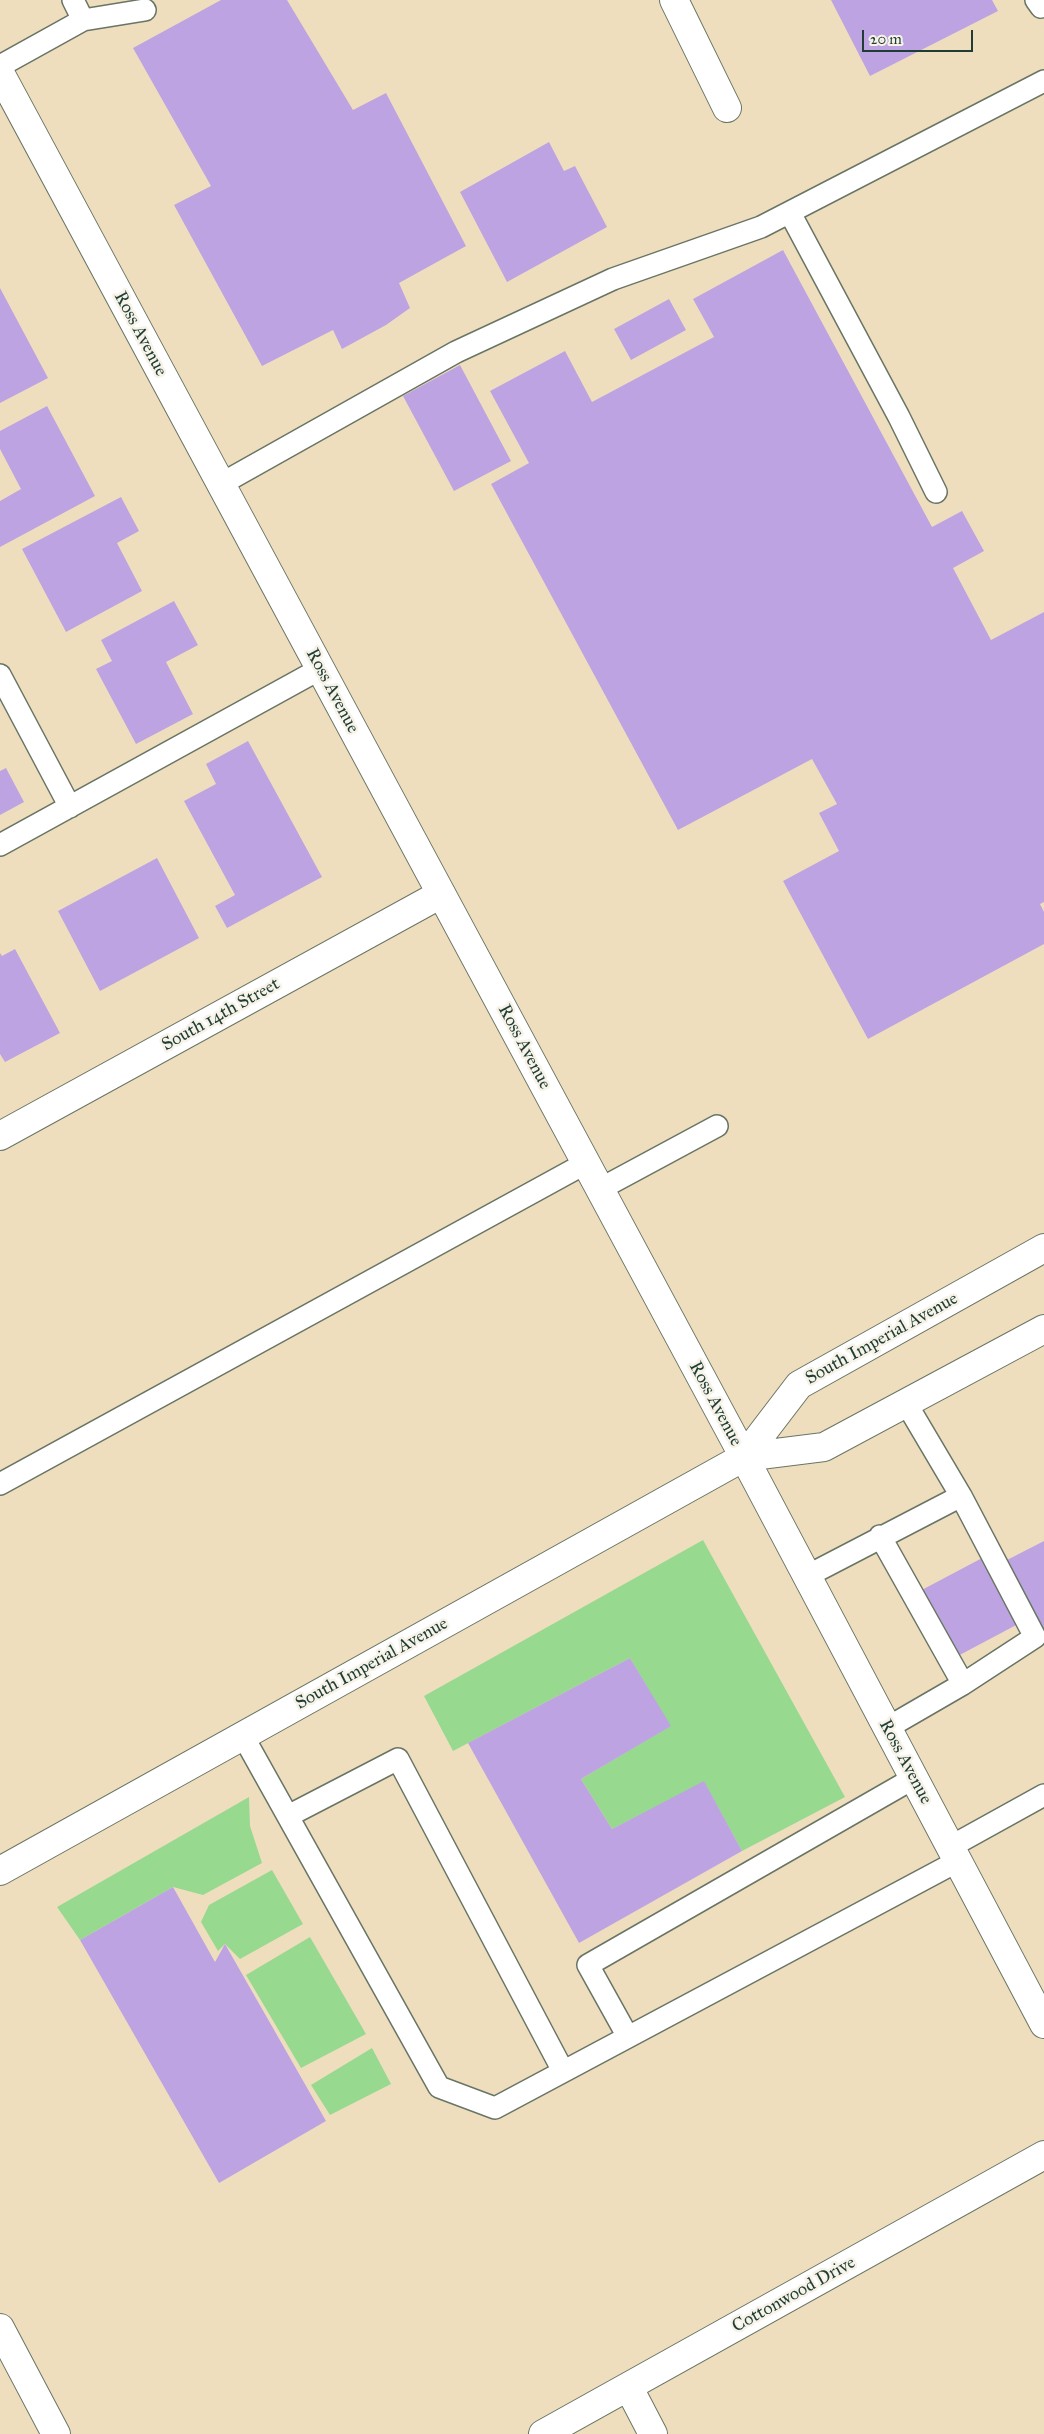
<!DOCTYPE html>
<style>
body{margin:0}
#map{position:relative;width:1044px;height:2434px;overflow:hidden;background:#efdebe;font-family:"IM FELL Great Primer",serif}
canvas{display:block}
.scale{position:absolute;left:862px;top:30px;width:111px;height:22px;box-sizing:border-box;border:2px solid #1f3d34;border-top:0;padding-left:6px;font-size:15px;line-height:18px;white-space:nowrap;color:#1f3d34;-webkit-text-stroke:4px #f7f3e8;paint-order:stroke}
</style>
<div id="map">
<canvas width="1044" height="2434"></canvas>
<div class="scale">20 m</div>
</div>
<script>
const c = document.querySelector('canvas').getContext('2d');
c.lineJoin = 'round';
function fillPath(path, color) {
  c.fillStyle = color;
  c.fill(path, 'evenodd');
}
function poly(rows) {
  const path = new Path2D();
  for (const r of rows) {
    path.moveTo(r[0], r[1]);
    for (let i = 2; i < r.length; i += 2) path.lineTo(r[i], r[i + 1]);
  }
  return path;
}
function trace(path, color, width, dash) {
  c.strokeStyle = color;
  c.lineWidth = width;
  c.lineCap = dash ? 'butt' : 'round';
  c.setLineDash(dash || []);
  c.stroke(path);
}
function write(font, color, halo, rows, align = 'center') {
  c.font = font + ' "IM FELL Great Primer",serif';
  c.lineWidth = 5;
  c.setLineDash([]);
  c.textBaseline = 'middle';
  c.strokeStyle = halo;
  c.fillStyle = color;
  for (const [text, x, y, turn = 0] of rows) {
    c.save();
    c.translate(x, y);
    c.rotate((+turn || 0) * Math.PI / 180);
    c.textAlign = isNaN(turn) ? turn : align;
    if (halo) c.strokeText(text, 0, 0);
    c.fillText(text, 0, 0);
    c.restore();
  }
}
const green = poly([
 [703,1540,845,1797,742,1851,704,1782,612,1829,581,1779,670,1726,630,1658,453,1751,424,1696],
 [249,1797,250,1826,262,1863,203,1895,173,1887,80,1940,57,1907],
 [272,1870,303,1924,240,1959,225,1944,218,1951,201,1922,209,1905],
 [310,1937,366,2034,301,2068,246,1975],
 [372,2048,391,2084,330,2115,311,2085]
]);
const building = poly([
 [221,0,287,0,353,110,386,93,466,246,399,283,410,308,386,325,342,349,333,330,262,366,174,205,211,186,133,48],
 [831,0,992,0,998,11,870,76],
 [549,142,564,171,575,166,607,227,507,282,460,192],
 [783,250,932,527,962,511,984,551,953,568,991,640,1044,612,1044,902,1040,904,1044,912,1044,944,868,1039,783,881,839,851,819,813,837,804,812,759,678,830,491,484,529,463,490,391,565,351,592,402,714,337,693,299],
 [0,288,48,378,0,403],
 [669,299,686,330,631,360,614,329],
 [460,365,511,461,454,491,403,396],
 [47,406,95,496,0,547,0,501,21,489,0,449,0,431],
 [121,497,139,531,117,543,142,591,66,632,22,549],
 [174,601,198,645,166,662,193,714,136,744,96,669,112,661,101,640],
 [248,741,322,877,227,928,215,906,235,895,184,801,216,784,206,764],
 [6,768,24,802,0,815,0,771],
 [157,858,199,938,100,991,58,911],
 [15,949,60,1033,5,1062,0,1054,0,953,2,956],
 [1044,1541,1044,1636,1005,1561],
 [984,1557,1020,1623,954,1658,918,1592],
 [630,1658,671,1726,581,1779,612,1829,704,1781,742,1851,579,1943,468,1743],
 [173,1887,215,1962,225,1944,326,2121,219,2183,80,1940]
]);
const lane = poly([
 [1036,0,1041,7,1044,6],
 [83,20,145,10],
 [0,66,83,20,73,0],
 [790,213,899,417,936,492],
 [221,484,456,352,613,279,761,227,1044,81],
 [0,675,70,807],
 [0,845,320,669],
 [600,1189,717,1126],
 [0,1484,586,1163],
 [880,1536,963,1684],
 [807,1576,961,1496,906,1403],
 [887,1728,963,1684,1035,1637,961,1496],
 [243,1736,439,2087,495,2108,958,1861],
 [288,1816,398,1759,563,2071],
 [950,1847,1044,1795],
 [628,2037,588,1965,914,1778]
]);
const street = poly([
 [674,0,727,108],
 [0,1136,441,894],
 [0,2328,56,2434],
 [629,2388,653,2434],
 [543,2434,1044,2155]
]);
const secondary = poly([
 [0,73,744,1457,1044,2024]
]);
const highway = poly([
 [744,1457,799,1385,1044,1248],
 [0,1871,744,1457,824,1447,1044,1329]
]);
const streetNames = [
 ["Ross Avenue",140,334,62],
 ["Ross Avenue",332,691,62],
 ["South 14th Street",221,1015,-29],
 ["Ross Avenue",524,1047,62],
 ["South Imperial Avenue",882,1339,-29],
 ["Ross Avenue",715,1404,62],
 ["South Imperial Avenue",372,1664,-29],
 ["Ross Avenue",905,1762,62],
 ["Cottonwood Drive",794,2295,-29]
];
fillPath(green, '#98d990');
fillPath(building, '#bda3e1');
trace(lane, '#687564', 24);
trace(street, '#687564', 30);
trace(secondary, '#687564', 30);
trace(highway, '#687564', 30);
trace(lane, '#fff', 21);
trace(street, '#fff', 28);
trace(secondary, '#fff', 28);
trace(highway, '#fff', 28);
write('18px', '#1f3d34', '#f7f3e8', streetNames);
</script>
